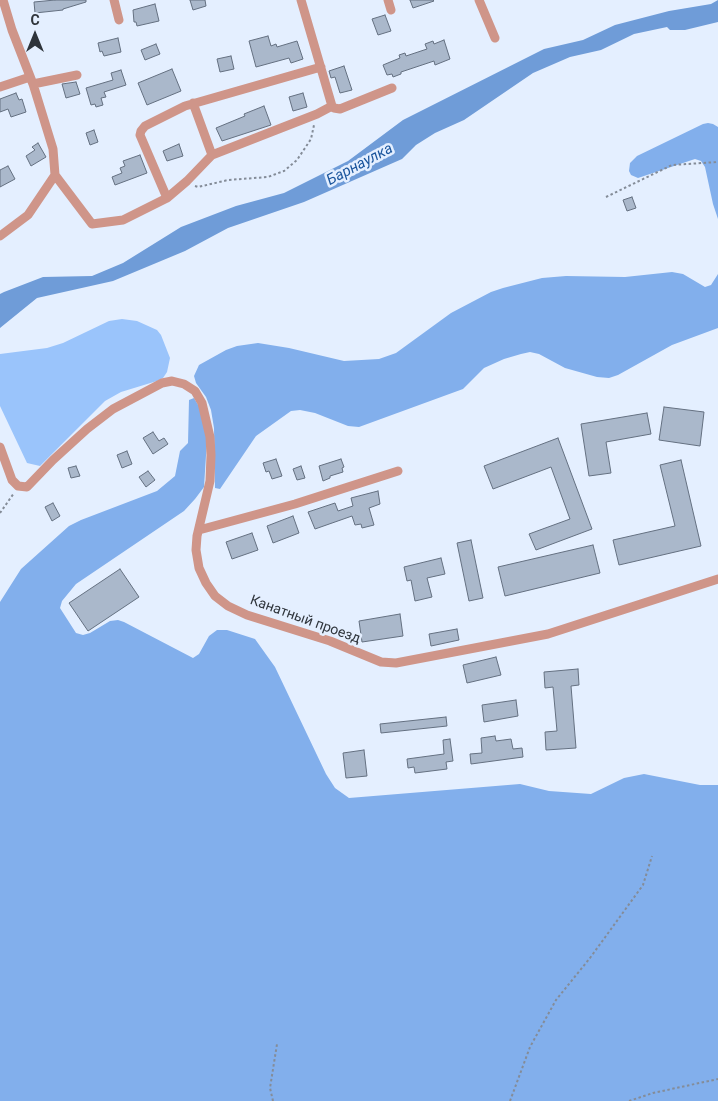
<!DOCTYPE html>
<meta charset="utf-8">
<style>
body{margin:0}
#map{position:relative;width:718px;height:1101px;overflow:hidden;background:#e4efff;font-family:Roboto,sans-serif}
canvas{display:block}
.north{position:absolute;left:10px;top:10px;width:50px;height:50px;-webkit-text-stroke:4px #e4efff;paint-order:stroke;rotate:0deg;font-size:14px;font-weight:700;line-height:20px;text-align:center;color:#2e343b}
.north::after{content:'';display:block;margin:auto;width:18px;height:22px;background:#2e343b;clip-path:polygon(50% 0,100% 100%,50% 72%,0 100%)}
</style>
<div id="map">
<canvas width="718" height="1101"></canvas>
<div class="north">С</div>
</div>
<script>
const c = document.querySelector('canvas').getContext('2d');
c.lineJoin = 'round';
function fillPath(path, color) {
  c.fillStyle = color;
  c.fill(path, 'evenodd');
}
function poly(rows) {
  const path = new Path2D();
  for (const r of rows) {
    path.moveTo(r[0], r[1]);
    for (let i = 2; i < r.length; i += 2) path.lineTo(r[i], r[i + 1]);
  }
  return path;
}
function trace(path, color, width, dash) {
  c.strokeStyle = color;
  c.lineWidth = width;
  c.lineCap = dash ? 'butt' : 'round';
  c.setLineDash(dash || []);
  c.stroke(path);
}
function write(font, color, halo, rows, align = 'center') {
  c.font = font + ' Roboto,sans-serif';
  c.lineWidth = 5;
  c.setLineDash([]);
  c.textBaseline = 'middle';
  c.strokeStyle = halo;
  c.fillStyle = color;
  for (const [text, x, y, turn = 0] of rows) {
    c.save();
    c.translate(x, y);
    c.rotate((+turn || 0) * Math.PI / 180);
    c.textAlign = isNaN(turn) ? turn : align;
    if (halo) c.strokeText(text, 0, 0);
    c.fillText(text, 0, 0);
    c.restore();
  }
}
const green = poly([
 [122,319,137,321,157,330,161,335,170,358,167,372,163,378,157,381,121,392,105,401,40,466,27,463,0,406,0,354,47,348,63,343,109,321]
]);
const forest = poly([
 [708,123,713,124,718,127,718,219,713,204,705,167,701,161,695,159,638,178,631,175,629,171,630,163,637,156,703,124],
 [672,272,683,274,705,287,711,285,718,274,718,328,672,345,618,375,609,378,597,377,565,368,539,354,530,352,521,354,504,359,484,368,463,389,359,427,348,426,315,413,300,410,291,411,256,436,220,489,215,488,214,428,211,410,206,397,196,383,194,376,199,365,226,350,237,346,258,343,289,348,344,361,379,359,396,353,451,313,491,292,503,288,542,278,566,276,625,277],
 [194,398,200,408,207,440,204,487,195,499,184,511,76,584,62,601,60,608,76,633,83,635,90,633,110,621,118,620,124,622,193,658,199,654,209,636,217,630,227,630,255,639,275,667,326,774,335,788,349,798,520,784,549,791,591,794,624,778,644,774,700,785,718,785,718,1101,0,1101,0,602,21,569,69,526,81,520,157,491,175,476,180,451,188,443,189,400]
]);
const water = poly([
 [718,0,718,22,685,30,670,30,667,27,634,34,601,50,570,57,533,73,464,120,435,133,416,145,402,159,304,202,228,228,185,251,113,281,37,298,0,328,0,294,4,292,43,277,92,276,123,263,181,227,236,206,284,193,348,161,403,120,544,49,583,40,615,25,669,11,711,4]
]);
const building = poly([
 [55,0,86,0,86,2,63,9,63,10,35,13,34,2,55,0],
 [190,0,205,0,206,6,193,10,190,0],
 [410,0,433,0,434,1,413,8,410,0],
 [155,4,159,21,137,26,136,22,134,22,133,10,155,4],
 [385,15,391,31,378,35,372,19,385,15],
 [268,36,271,46,276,44,277,47,297,41,303,59,291,63,289,58,256,67,249,41,268,36],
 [118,38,121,52,104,56,102,51,100,52,98,43,118,38],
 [444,40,450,59,435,65,434,61,401,72,401,74,393,77,392,74,387,75,383,65,400,58,399,55,405,53,406,56,427,49,425,44,433,41,434,44,444,40],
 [156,44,160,54,145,60,141,50,156,44],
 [231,56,234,69,220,72,217,59,231,56],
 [344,66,352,90,340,93,335,77,331,78,329,71,344,66],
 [172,69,181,91,147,105,138,83,172,69],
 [121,70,126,85,104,92,106,97,101,98,103,105,96,107,95,104,91,105,86,88,113,80,111,73,121,70],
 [76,82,80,94,66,98,62,84,76,82],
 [16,93,19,100,22,99,26,112,11,117,8,109,0,112,0,99,16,93],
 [303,93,307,107,293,111,289,97,303,93],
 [264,106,271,125,222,141,216,128,245,116,244,114,264,106],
 [94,130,98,142,90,145,86,133,94,130],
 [38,143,46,157,31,166,26,156,35,150,32,147,38,143],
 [179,144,183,156,167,161,163,151,179,144],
 [140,155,147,173,115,185,112,177,122,173,120,168,125,166,123,161,140,155],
 [8,166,15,179,0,187,0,170,8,166],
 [632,197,636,208,627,211,623,200,632,197],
 [664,407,704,412,700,446,659,440,664,407],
 [647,413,651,434,606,442,611,473,589,476,581,424,647,413],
 [153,432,159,441,164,438,168,444,153,454,143,438,153,432],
 [558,438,592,529,536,550,529,534,570,519,551,467,493,489,484,466,558,438],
 [127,451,132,464,122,468,117,455,127,451],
 [276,459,282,476,272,479,269,471,266,472,263,463,276,459],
 [341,459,344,467,342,468,343,472,330,476,330,478,323,481,319,466,341,459],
 [681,460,701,546,619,565,613,540,675,526,660,465,681,460],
 [76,466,80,476,71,478,68,468,76,466],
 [301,466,305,478,297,480,293,469,301,466],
 [148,471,155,480,146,487,139,477,148,471],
 [378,491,380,504,369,508,374,525,362,528,361,524,355,525,352,516,315,529,308,512,335,503,338,511,353,506,351,498,378,491],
 [53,503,60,516,52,521,45,507,53,503],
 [293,516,299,533,273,543,267,526,293,516],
 [252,533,258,550,232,559,226,542,252,533],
 [471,540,483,598,469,601,457,543,471,540],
 [593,545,600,573,505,596,498,567,593,545],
 [441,558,445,574,427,578,432,597,415,601,411,580,407,581,404,567,441,558],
 [120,569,139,597,88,631,69,603,120,569],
 [400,614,403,636,362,642,359,621,400,614],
 [457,629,459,640,431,646,429,634,457,629],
 [496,657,501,675,467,683,463,665,496,657],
 [578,669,579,685,571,686,576,748,546,750,545,732,557,731,553,687,545,688,544,672,578,669],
 [516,700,518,716,484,722,482,705,516,700],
 [446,717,447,726,381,733,380,724,446,717],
 [495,736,496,741,511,739,513,749,522,748,523,757,471,764,470,754,482,753,481,738,495,736],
 [450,739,453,761,446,762,447,769,415,773,414,767,408,768,407,759,444,754,443,740,450,739],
 [364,750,367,776,346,778,343,753,364,750]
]);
const path = poly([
 [195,186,198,187,228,180,268,177,284,171,297,160,311,139,314,125],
 [606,197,672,165,718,162],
 [0,513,14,493],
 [273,1101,270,1088,277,1044],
 [510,1101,530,1047,556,1000,590,958,643,885,652,856],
 [629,1101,653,1093,718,1079]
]);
const minor = poly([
 [114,0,119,20],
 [301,0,332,106,334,108,340,109,392,88],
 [388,0,391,10],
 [479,0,495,38],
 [33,84,77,75],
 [0,87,30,77],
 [193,103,212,155],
 [55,175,92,224,123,220,167,198,187,181,212,155,317,114,332,106],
 [167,198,140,135,141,131,145,126,185,106,321,67],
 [0,236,28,215,55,175,53,149,33,84,12,30,3,0],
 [0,447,12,480,18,486,27,487,53,460,87,429,113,409,162,383,172,381,184,384,195,391,202,403,210,437,211,455,210,481,197,536,196,550,199,568,206,583,215,596,228,606,247,615,330,641,381,662,396,663,548,634,718,579],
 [199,530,295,504,398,471]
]);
const streetNames = [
 ["Канатный проезд",305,620,20]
];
const waterNames = [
 ["Барнаулка",360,165,-28]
];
fillPath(green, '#9ac4fb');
fillPath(forest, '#82afec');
fillPath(water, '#6f9cd8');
fillPath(building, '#aab8cb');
trace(building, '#647081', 1);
trace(path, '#848c98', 2, [2.5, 2.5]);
trace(minor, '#cf9589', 9);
write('14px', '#2e343b', '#e4efff', streetNames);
write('italic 15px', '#19549c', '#e4efff', waterNames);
</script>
